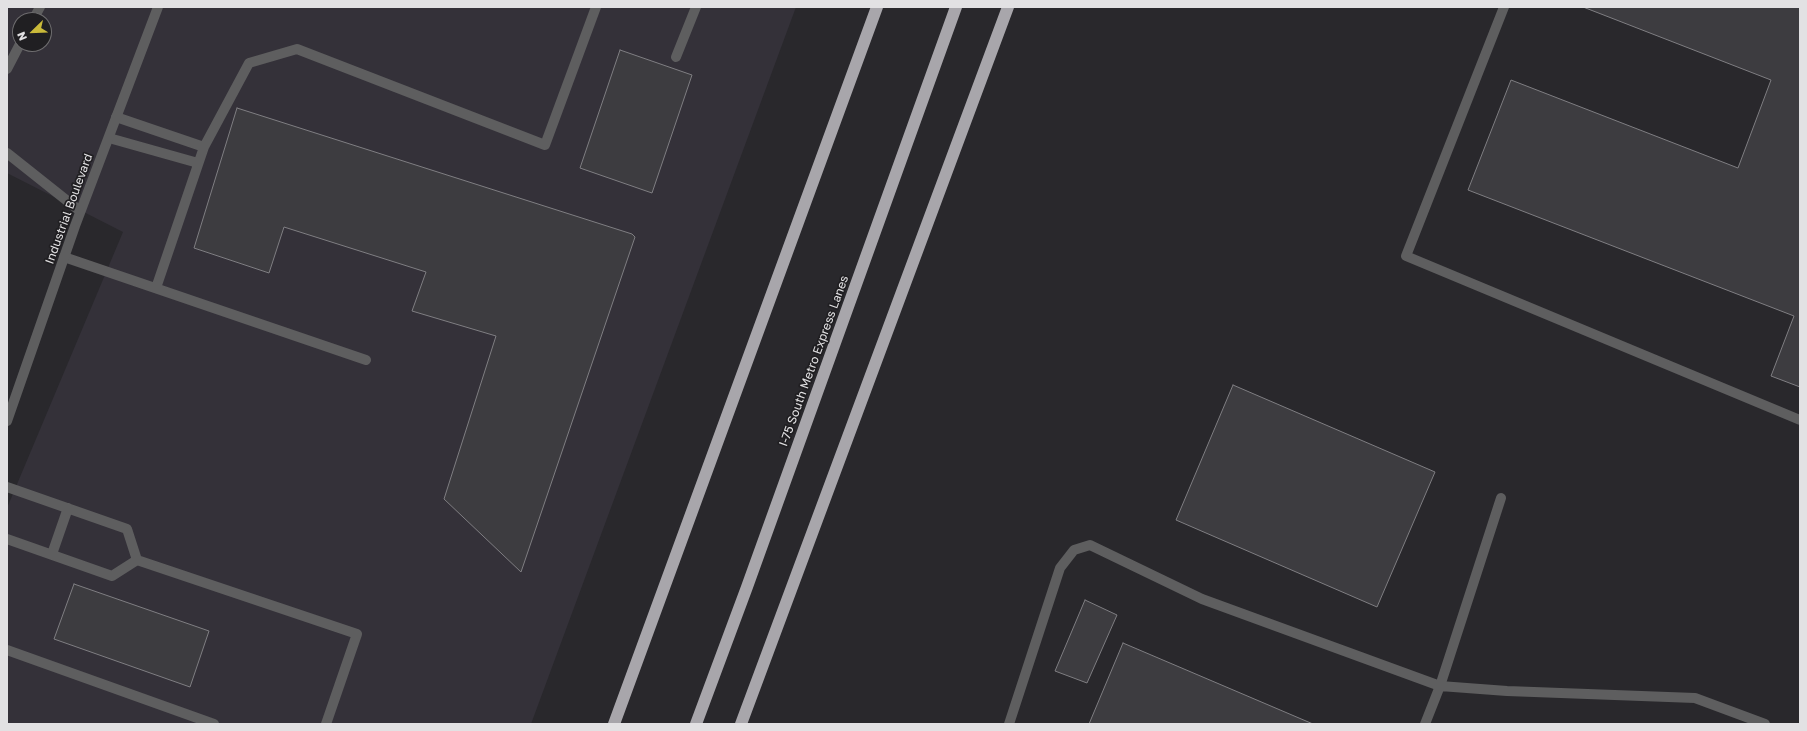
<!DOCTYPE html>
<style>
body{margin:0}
#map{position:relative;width:1807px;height:731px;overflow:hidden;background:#29282c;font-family:"Golos Text",sans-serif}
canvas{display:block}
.frame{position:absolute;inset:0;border:8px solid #e2e1e3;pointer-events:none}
.north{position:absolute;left:12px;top:12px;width:40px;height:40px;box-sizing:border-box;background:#201f22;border:1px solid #6e6d6f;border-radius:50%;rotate:247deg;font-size:11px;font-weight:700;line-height:16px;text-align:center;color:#e2e1e3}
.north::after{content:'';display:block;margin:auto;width:14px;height:18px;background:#caba3a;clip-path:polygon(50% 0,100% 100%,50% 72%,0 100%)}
</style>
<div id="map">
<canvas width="1807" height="731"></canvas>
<div class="frame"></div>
<div class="north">N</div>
</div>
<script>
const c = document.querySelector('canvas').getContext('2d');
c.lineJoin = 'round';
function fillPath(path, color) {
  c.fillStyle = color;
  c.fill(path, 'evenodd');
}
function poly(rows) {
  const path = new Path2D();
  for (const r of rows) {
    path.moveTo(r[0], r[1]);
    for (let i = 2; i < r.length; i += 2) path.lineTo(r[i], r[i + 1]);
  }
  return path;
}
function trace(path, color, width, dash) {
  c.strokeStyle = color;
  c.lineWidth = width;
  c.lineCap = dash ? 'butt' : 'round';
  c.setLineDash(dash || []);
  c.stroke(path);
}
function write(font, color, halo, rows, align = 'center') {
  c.font = font + ' "Golos Text",sans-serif';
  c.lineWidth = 3.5;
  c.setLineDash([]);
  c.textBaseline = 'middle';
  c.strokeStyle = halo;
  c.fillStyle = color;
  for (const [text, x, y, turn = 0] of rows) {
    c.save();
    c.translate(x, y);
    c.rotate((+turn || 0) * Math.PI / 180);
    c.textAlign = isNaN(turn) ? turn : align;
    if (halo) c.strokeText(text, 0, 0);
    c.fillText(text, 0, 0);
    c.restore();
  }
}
const built = poly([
 [7,7,796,7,531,724,7,724,7,508,123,232,7,173],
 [20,20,44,20,44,44,20,44]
]);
const building = poly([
 [1583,7,1800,7,1800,387,1771,376,1794,316,1468,190,1511,80,1738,168,1771,80,1583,7],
 [620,50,692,75,652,193,580,168,620,50],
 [237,108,632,234,635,237,521,572,444,499,496,336,412,311,426,272,284,227,269,273,194,248,237,108],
 [1233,385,1435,472,1377,607,1176,520,1233,385],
 [74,584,209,631,190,687,54,639,74,584],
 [1085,600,1117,615,1087,683,1055,671,1085,600],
 [1123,643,1313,724,1089,724,1123,643]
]);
const service = poly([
 [1504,7,1406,256,1800,420],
 [33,20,40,7],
 [676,57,696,7],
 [7,69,20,44],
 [116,117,204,147],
 [109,138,198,163],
 [7,153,80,211],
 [64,257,366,360],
 [156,288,204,147,249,63,297,49,545,145,596,7],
 [7,487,127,529,137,560,357,634,326,724],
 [7,539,112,576,137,560],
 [52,554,68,508],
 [7,650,214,724],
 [1009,724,1060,568,1074,550,1090,545,1202,599,1440,686,1501,498],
 [1425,724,1440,686,1507,691,1695,698,1765,724]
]);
const tertiary = poly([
 [7,421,75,226,158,7]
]);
const motorway = poly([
 [614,724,877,7],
 [696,724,747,587,956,7],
 [741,724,1008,7]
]);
const streetNames = [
 ["Industrial Boulevard",69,209,-70],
 ["I-75 South Metro Express Lanes",814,361,-70]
];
fillPath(built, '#343139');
fillPath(building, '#3d3c40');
trace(building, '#7f7e82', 1);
trace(service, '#5e5e5f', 10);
trace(tertiary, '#5e5e5f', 10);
trace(motorway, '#a8a6ab', 12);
write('12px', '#e2e1e3', '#201f22', streetNames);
</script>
